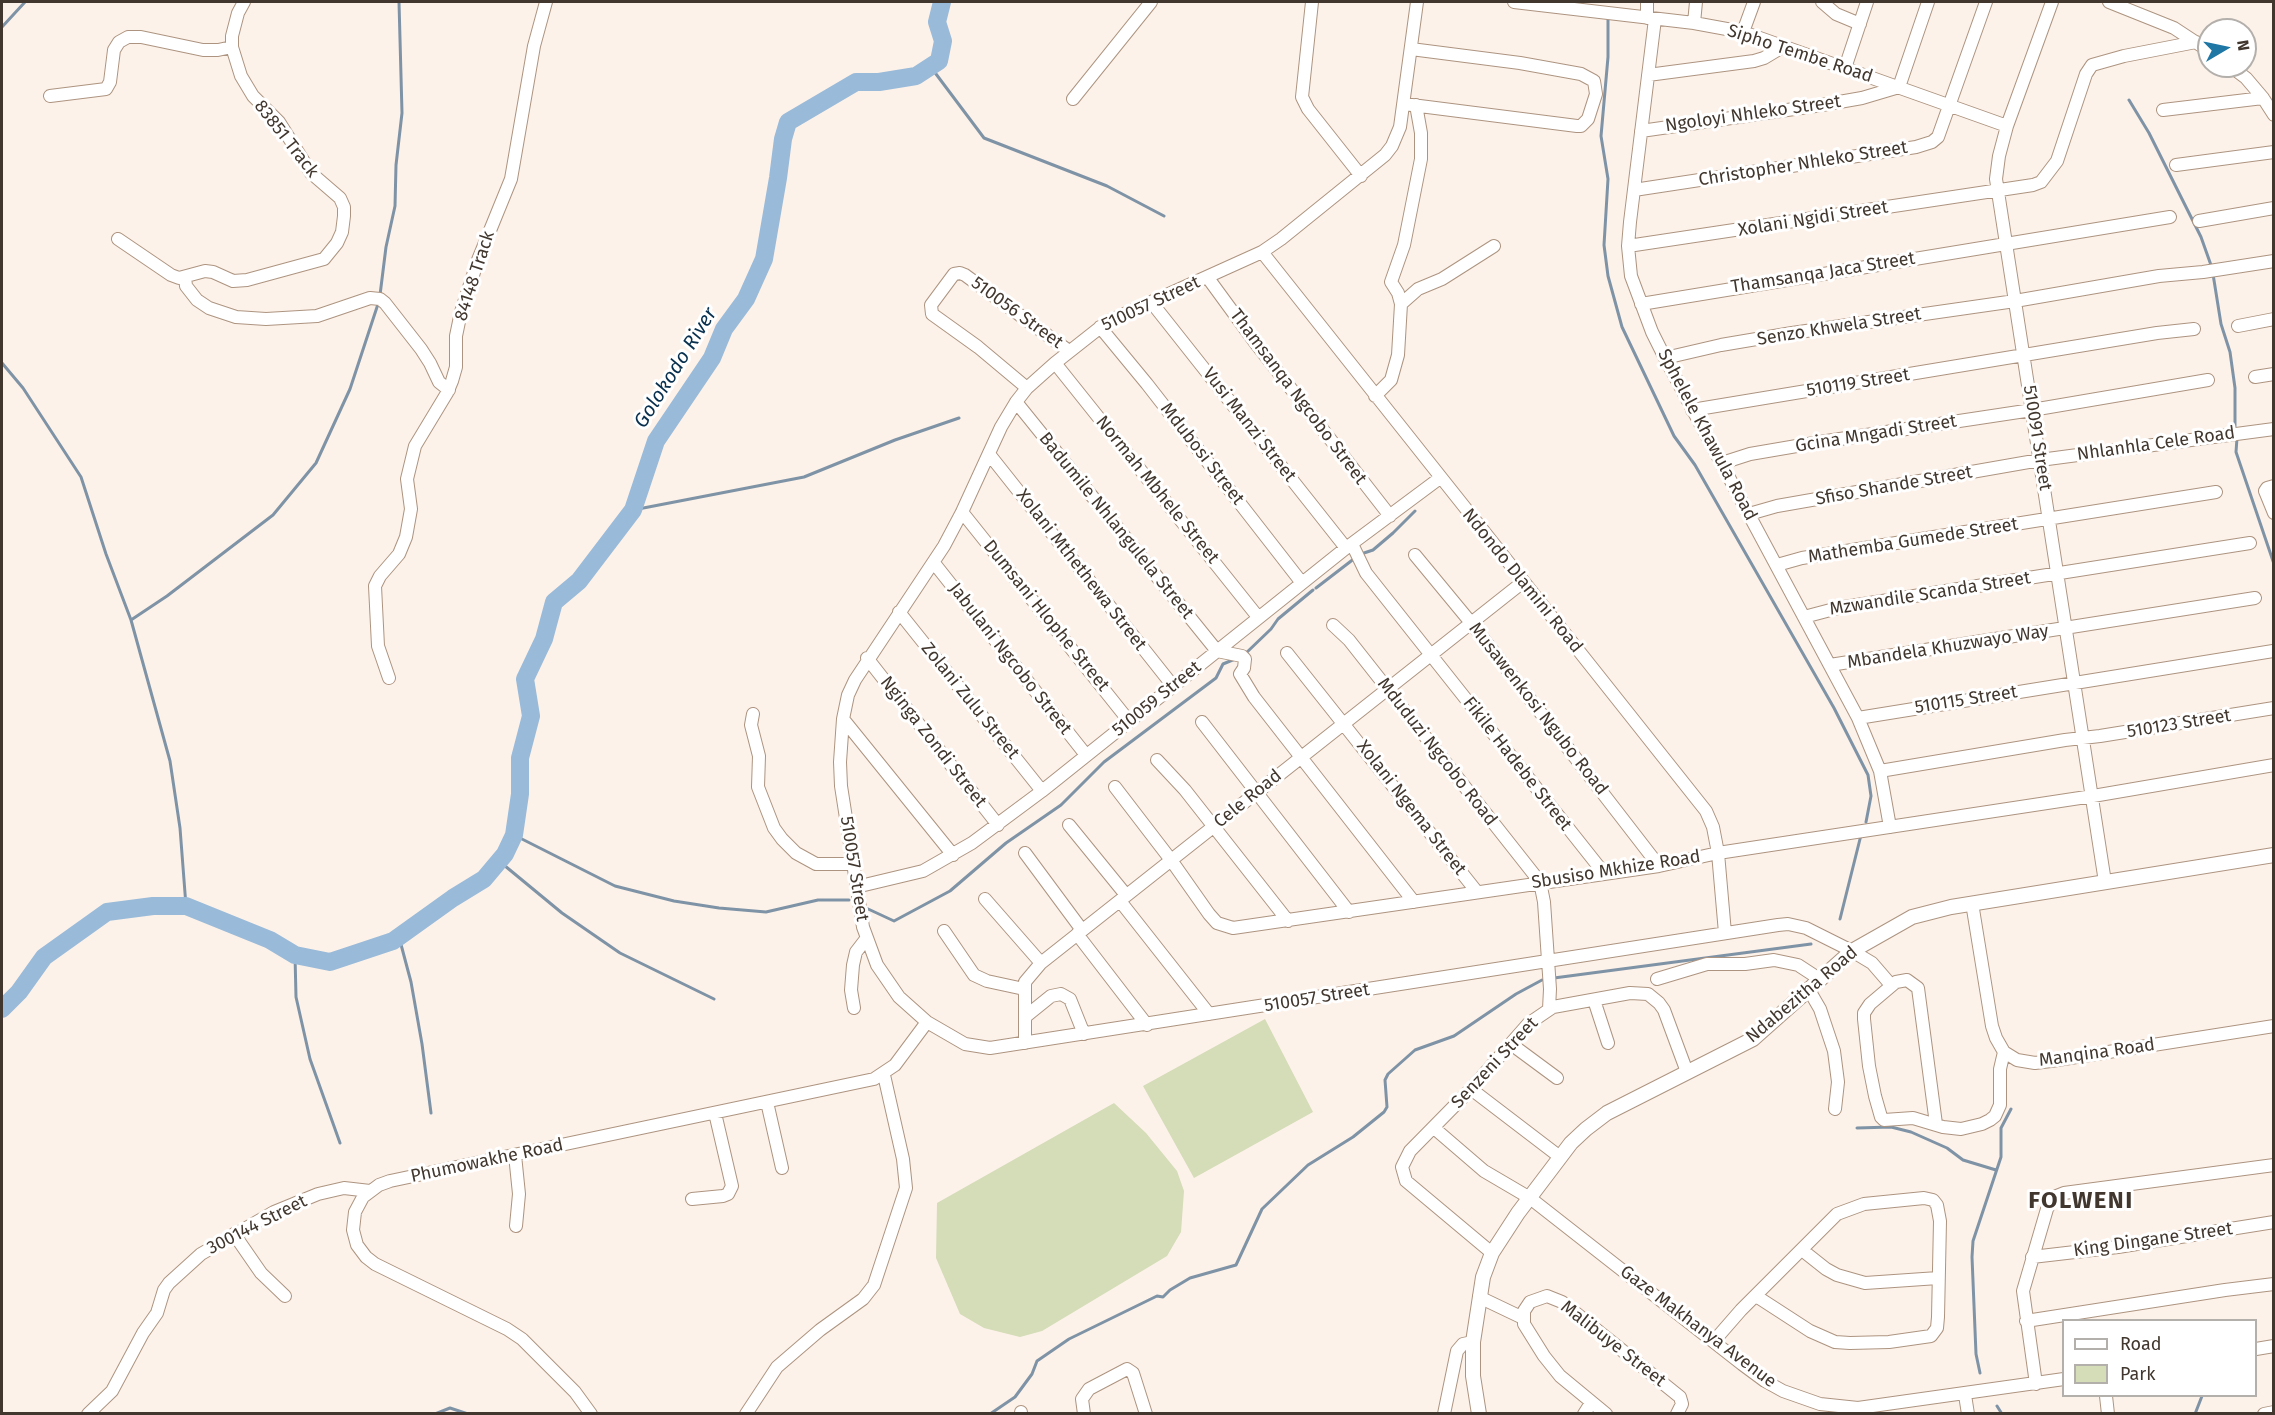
<!DOCTYPE html>
<style>
body{margin:0}
#map{position:relative;width:2275px;height:1415px;overflow:hidden;background:#fdf2e9;font-family:"Fira Sans",sans-serif}
canvas{display:block}
.frame{position:absolute;inset:0;border:3px solid #41372e;pointer-events:none}
.legend{position:absolute;left:2062px;top:1319px;width:195px;height:78px;box-sizing:border-box;background:#fff;border:2px solid #b3afab;margin:0;padding:8px 10px;list-style:none;font-size:18px;color:#41372e}
.legend li{display:flex;align-items:center;gap:12px;height:30px}
.legend b{width:30px;border:2px solid #b3afab}
.north{position:absolute;left:2197px;top:18px;width:60px;height:60px;box-sizing:border-box;background:#fff;border:2px solid #b3afab;border-radius:50%;rotate:81deg;font-size:16px;font-weight:700;line-height:24px;text-align:center;color:#41372e}
.north::after{content:'';display:block;margin:auto;width:21px;height:27px;background:#1e77a5;clip-path:polygon(50% 0,100% 100%,50% 72%,0 100%)}
</style>
<div id="map">
<canvas width="2275" height="1415"></canvas>
<div class="frame"></div>
<ul class="legend">
<li><b style="height:8px;background:#fff"></b>Road</li>
<li><b style="height:16px;background:#d4dcb8"></b>Park</li>
</ul>
<div class="north">N</div>
</div>
<script>
const c = document.querySelector('canvas').getContext('2d');
c.lineJoin = 'round';
function fillPath(path, color) {
  c.fillStyle = color;
  c.fill(path, 'evenodd');
}
function poly(rows) {
  const path = new Path2D();
  for (const r of rows) {
    path.moveTo(r[0], r[1]);
    for (let i = 2; i < r.length; i += 2) path.lineTo(r[i], r[i + 1]);
  }
  return path;
}
function trace(path, color, width, dash) {
  c.strokeStyle = color;
  c.lineWidth = width;
  c.lineCap = dash ? 'butt' : 'round';
  c.setLineDash(dash || []);
  c.stroke(path);
}
function write(font, color, halo, rows, align = 'center') {
  c.font = font + ' "Fira Sans",sans-serif';
  c.lineWidth = 6;
  c.setLineDash([]);
  c.textBaseline = 'middle';
  c.strokeStyle = halo;
  c.fillStyle = color;
  for (const [text, x, y, turn = 0] of rows) {
    c.save();
    c.translate(x, y);
    c.rotate((+turn || 0) * Math.PI / 180);
    c.textAlign = isNaN(turn) ? turn : align;
    if (halo) c.strokeText(text, 0, 0);
    c.fillText(text, 0, 0);
    c.restore();
  }
}
const green = poly([
 [1265,1019,1313,1112,1194,1178,1143,1086],
 [1114,1103,1146,1133,1177,1171,1184,1191,1181,1232,1167,1256,1042,1331,1020,1337,984,1328,960,1314,936,1258,937,1203]
]);
const stream = poly([
 [1608,20,1608,57,1601,136,1608,179,1604,245,1608,276,1622,327,1674,436,1695,465,1834,708,1868,775,1871,796,1866,822],
 [2,27,25,2],
 [930,66,984,138,1107,186,1164,216],
 [2129,100,2149,133,2201,237,2212,268],
 [2213,274,2221,324,2230,352,2235,388,2235,427],
 [380,295,386,247,395,206,396,165,402,113,399,2],
 [2,363,23,388,81,477,106,554,131,620,170,761,180,828,186,906],
 [2237,438,2236,452,2274,564],
 [633,510,804,477,895,440,959,418],
 [1361,554,1373,550,1393,533,1415,511],
 [1316,588,1355,558],
 [131,620,167,596,273,515,316,463,350,389,379,301],
 [1245,654,1271,629,1278,619,1313,590],
 [514,835,615,886,674,901,719,908,766,912,818,900,849,900],
 [499,861,562,913,620,953,714,999],
 [866,908,894,921,950,891,1006,843,1061,805,1104,762,1216,678,1223,664,1235,659],
 [1840,919,1861,835],
 [399,937,411,982,422,1044,431,1113],
 [295,955,296,997,310,1059,340,1143],
 [1554,978,1811,944],
 [1857,1128,1891,1127,1911,1132,1947,1148,1963,1160,1996,1170],
 [1980,1373,1976,1354,1972,1257,1973,1241,2001,1157,2001,1128,2011,1109],
 [1997,1406,2002,1414],
 [435,1414,450,1408,468,1414],
 [990,1414,1015,1397,1032,1374,1037,1361,1069,1339,1157,1296,1163,1297,1170,1290,1190,1278,1236,1265,1262,1209,1308,1165,1353,1137,1384,1112,1387,1107,1385,1080,1388,1074,1415,1050,1454,1036,1516,994,1542,980],
 [2195,1414,2202,1396]
]);
const river = poly([
 [2,1009,19,992,44,957,107,912,153,906,186,906,270,940,295,955,330,962,393,941,453,898,484,879,505,854,514,835,520,794,520,758,531,716,525,679,544,639,554,602,579,581,633,510,656,441,712,358,724,329,746,299,764,259,778,178,783,139,788,122,856,82,879,82,916,76,939,61,943,41,937,22,942,2]
]);
const minor = poly([
 [1312,2,1302,97,1308,109,1361,176],
 [1417,2,1400,127,1392,146,1385,155,1281,239,1262,252,1107,322,1055,363,1027,388,1016,402,1001,427,962,512,944,546,855,680,848,695,843,719,840,762,841,786,863,927,877,965,899,997,927,1022,965,1044,990,1048,1778,925,1788,924,1806,928,1852,951,1872,963,1891,985],
 [1514,2,1694,23,1743,32,2007,126],
 [1822,2,1836,14,1860,24],
 [2052,2,2007,126,1999,156,1996,179,2105,882],
 [2109,2,2174,28,2209,51],
 [1647,18,1647,2],
 [1655,19,1630,222,1628,246,1631,276,1652,332,1665,358,1858,718,1880,771,1890,827],
 [1694,23,1696,2],
 [1743,32,1754,2],
 [2230,66,2246,78,2263,98,2274,115],
 [1845,68,1867,2],
 [1648,75,1754,61,1764,58,1784,46],
 [50,96,106,89,110,82,114,50,119,42,128,37,141,37,203,50,218,50,232,47],
 [1073,99,1151,2],
 [1404,104,1577,126,1581,126,1588,119,1596,94,1594,81,1581,74,1520,63,1411,49],
 [2163,110,2263,98],
 [1641,131,1822,105,1862,98,1899,87,1928,2],
 [2176,165,2274,152],
 [1634,190,1916,147,1932,142,1938,137,1986,2],
 [2199,221,2274,208],
 [118,239,171,275,179,278,205,271,213,272,233,281,247,280,324,259,337,243,342,232,344,216,344,207,340,198,311,173,279,122,253,96,241,76,232,47,232,36,238,13,244,2],
 [1628,246,2033,185,2041,182,2057,161,2086,74,2092,65,2124,56,2196,42],
 [1262,252,1706,811,1713,827,1718,853,1725,933],
 [185,277,186,286,197,300,209,308,236,317,266,319,317,316,370,298,380,299,385,303,421,349,430,363,439,382,449,390],
 [1208,278,1257,345,1390,516],
 [1152,303,1346,548],
 [1401,304,1418,289,1442,279,1494,246],
 [1641,304,2170,217],
 [2238,326,2274,319],
 [1100,327,1147,384,1302,583],
 [1665,358,1721,345,1792,333,2015,301,2159,276,2203,272,2274,261],
 [1055,363,1258,617],
 [2255,377,2274,374],
 [1027,388,978,347,932,314,931,305,954,274,960,273,965,275,1069,351],
 [1375,396,1391,380,1398,355,1401,304,1398,293,1391,282,1404,245,1421,159,1421,133,1416,105],
 [1016,402,1217,651,1242,656,1245,659,1244,668,1240,674,1254,697,1414,902],
 [1692,410,2157,333,2194,329],
 [989,454,1173,686],
 [1722,463,1750,454,1820,442,2032,410,2208,380],
 [2274,486,2267,488,2265,491,2274,513],
 [962,512,1129,721],
 [1749,514,1777,506,2040,460,2274,429],
 [1352,544,1366,573,1603,872],
 [1415,555,1472,624,1659,866],
 [934,563,1086,755],
 [1777,565,1802,558,2216,492],
 [899,612,1042,791],
 [1804,617,1838,608,2250,543],
 [1333,625,1349,640,1540,882,1544,902,1550,989,1549,1009],
 [1287,653,1477,892],
 [867,658,998,825],
 [1830,665,2255,598],
 [389,678,378,646,375,586,380,576,399,554,406,537,411,509,407,479,415,446,447,393,452,381,456,367,456,336,461,312,478,260,511,179,534,46,546,2],
 [753,714,751,725,759,756,758,787,774,828,782,839,796,853,816,864,853,864],
 [1858,718,2273,651],
 [843,719,953,855],
 [1202,722,1349,912],
 [1157,760,1185,790,1288,921],
 [1880,771,2065,740,2100,736,2274,708],
 [1115,787,1171,860,1209,914,1217,923,1233,928,1659,866,1718,853,2093,796,2274,765],
 [1069,825,1126,895],
 [1025,853,1082,930],
 [856,887,923,871,972,843,1042,791,1346,548,1440,478],
 [985,899,1041,963],
 [1120,901,1209,1014],
 [1972,903,1992,1026,1996,1038,2004,1052,2017,1060,2035,1063,2051,1061,2274,1026],
 [944,931,974,975,987,981,1024,989],
 [1077,934,1147,1025],
 [1657,979,1707,964,1745,964,1774,960,1798,965,1821,980],
 [1809,990,1820,1009,1834,1051,1838,1082,1835,1109],
 [1594,1000,1608,1043],
 [854,1008,851,990,853,965,856,952,866,939],
 [1025,1017,1051,996,1061,994,1070,999,1084,1034],
 [1025,1043,1025,982,1041,963,1523,582],
 [1511,1044,1557,1078],
 [1471,1089,1560,1157],
 [767,1102,782,1168],
 [1936,1124,1918,988,1907,980,1896,982,1870,1004,1864,1013,1864,1019,1869,1066,1875,1096,1881,1117,1884,1120,1913,1118,1943,1127,1961,1129,1982,1124,1990,1120,1995,1116,2000,1105,2000,1069,2004,1052],
 [1434,1128,1484,1171,1530,1198,1742,1364,1765,1381,1783,1391,1820,1404,1858,1408,2064,1379],
 [515,1155,519,1194,516,1226],
 [692,1199,723,1196,728,1194,732,1186,715,1113],
 [234,1234,261,1273,285,1296],
 [1802,1250,1826,1269,1837,1275,1865,1283,1938,1278],
 [1492,1253,1406,1181,1402,1167,1410,1151,1471,1089,1528,1024,1553,1007,1630,993,1648,994,1659,1003,1664,1010,1687,1072],
 [2032,1257,2118,1247,2274,1222],
 [1479,1297,1523,1318],
 [2026,1321,2225,1290,2274,1284],
 [1714,1341,1741,1310,1837,1214,1864,1204,1924,1198,1933,1200,1937,1205,1940,1221,1938,1317,1937,1328,1931,1336,1889,1342,1850,1343,1835,1342,1810,1331,1756,1296],
 [2256,1349,2274,1346],
 [2036,1384,2023,1291,2047,1209,2054,1197,2064,1193,2274,1165],
 [1965,1395,1968,1414],
 [2106,1396,2108,1414],
 [1021,1412,1021,1414],
 [88,1414,112,1391,143,1333,157,1313,164,1290,169,1283,201,1254,274,1212,318,1194,344,1188,370,1191],
 [591,1414,575,1392,522,1339,507,1329,375,1264,366,1257,357,1245,353,1230,355,1212,363,1197,379,1185,390,1181,874,1079,895,1065,927,1022],
 [746,1414,777,1367,820,1330,863,1299,874,1285,906,1188,903,1159,884,1075],
 [1084,1414,1082,1399,1089,1389,1127,1369,1133,1373,1146,1414],
 [1444,1414,1457,1351,1463,1344,1473,1342],
 [1584,1414,1591,1403],
 [1606,1414,1560,1376,1544,1356,1524,1324,1524,1311,1530,1302,1547,1296,1562,1302,1680,1397,1682,1404,1677,1414],
 [2264,1414,2274,1412]
]);
const tertiary = poly([
 [1479,1414,1473,1376,1473,1342,1483,1277,1492,1253,1518,1213,1571,1143,1586,1129,1607,1113,1753,1039,1852,951,1912,917,1951,907,2274,855]
]);
const streetNames = [
 ["Sipho Tembe Road",1800,54,18],
 ["Ngoloyi Nhleko Street",1753,114,-8],
 ["83851 Track",286,139,52],
 ["Christopher Nhleko Street",1803,164,-9],
 ["Xolani Ngidi Street",1813,219,-9],
 ["Thamsanqa Jaca Street",1823,273,-9],
 ["84148 Track",475,276,-72],
 ["510057 Street",1151,304,-25],
 ["510056 Street",1017,313,36],
 ["Senzo Khwela Street",1839,327,-9],
 ["510119 Street",1858,383,-9],
 ["Thamsanqa Ngcobo Street",1298,397,53],
 ["Vusi Manzi Street",1249,425,52],
 ["Gcina Mngadi Street",1876,434,-9],
 ["Sphelele Khawula Road",1707,435,62],
 ["510091 Street",2037,438,81],
 ["Nhlanhla Cele Road",2156,444,-8],
 ["Mdubosi Street",1202,454,52],
 ["Sfiso Shande Street",1894,486,-10],
 ["Normah Mbhele Street",1157,490,51],
 ["Badumile Nhlangulela Street",1116,526,51],
 ["Mathemba Gumede Street",1913,541,-9],
 ["Xolani Mthethewa Street",1081,570,52],
 ["Ndondo Dlamini Road",1522,581,51],
 ["Mzwandile Scanda Street",1930,594,-9],
 ["Dumsani Hlophe Street",1046,616,51],
 ["Mbandela Khuzwayo Way",1948,647,-9],
 ["Jabulani Ngcobo Street",1010,659,52],
 ["510059 Street",1157,699,-39],
 ["510115 Street",1966,700,-9],
 ["Zolani Zulu Street",970,701,51],
 ["Musawenkosi Ngubo Road",1538,709,52],
 ["510123 Street",2179,724,-9],
 ["Nginga Zondi Street",933,742,52],
 ["Mduduzi Ngcobo Road",1437,752,52],
 ["Fikile Hadebe Street",1517,764,52],
 ["Cele Road",1248,799,-39],
 ["Xolani Ngema Street",1411,808,52],
 ["510057 Street",854,869,81],
 ["Sbusiso Mkhize Road",1616,870,-9],
 ["Ndabezitha Road",1802,995,-40],
 ["510057 Street",1317,998,-9],
 ["Manqina Road",2097,1053,-8],
 ["Senzeni Street",1495,1063,-47],
 ["Phumowakhe Road",487,1161,-12],
 ["300144 Street",257,1225,-27],
 ["King Dingane Street",2153,1240,-8],
 ["Gaze Makhanya Avenue",1698,1327,37],
 ["Malibuye Street",1613,1344,38]
];
const waterNames = [
 ["Golokodo River",676,368,-58]
];
const districtNames = [
 ["FOLWENI",2081,1201]
];
fillPath(green, '#d4dcb8');
trace(stream, '#7f93a6', 3);
trace(river, '#99bad9', 18);
trace(minor, '#ad9480', 14);
trace(tertiary, '#ad9480', 16);
trace(minor, '#fff', 12);
trace(tertiary, '#fff', 14);
write('18px', '#41372e', '#fff', streetNames);
write('italic 20px', '#08304e', '#fff', waterNames);
c.letterSpacing = '1.5px';
write('bold 24px', '#41372e', '#fff', districtNames);
c.letterSpacing = '0px';
</script>
